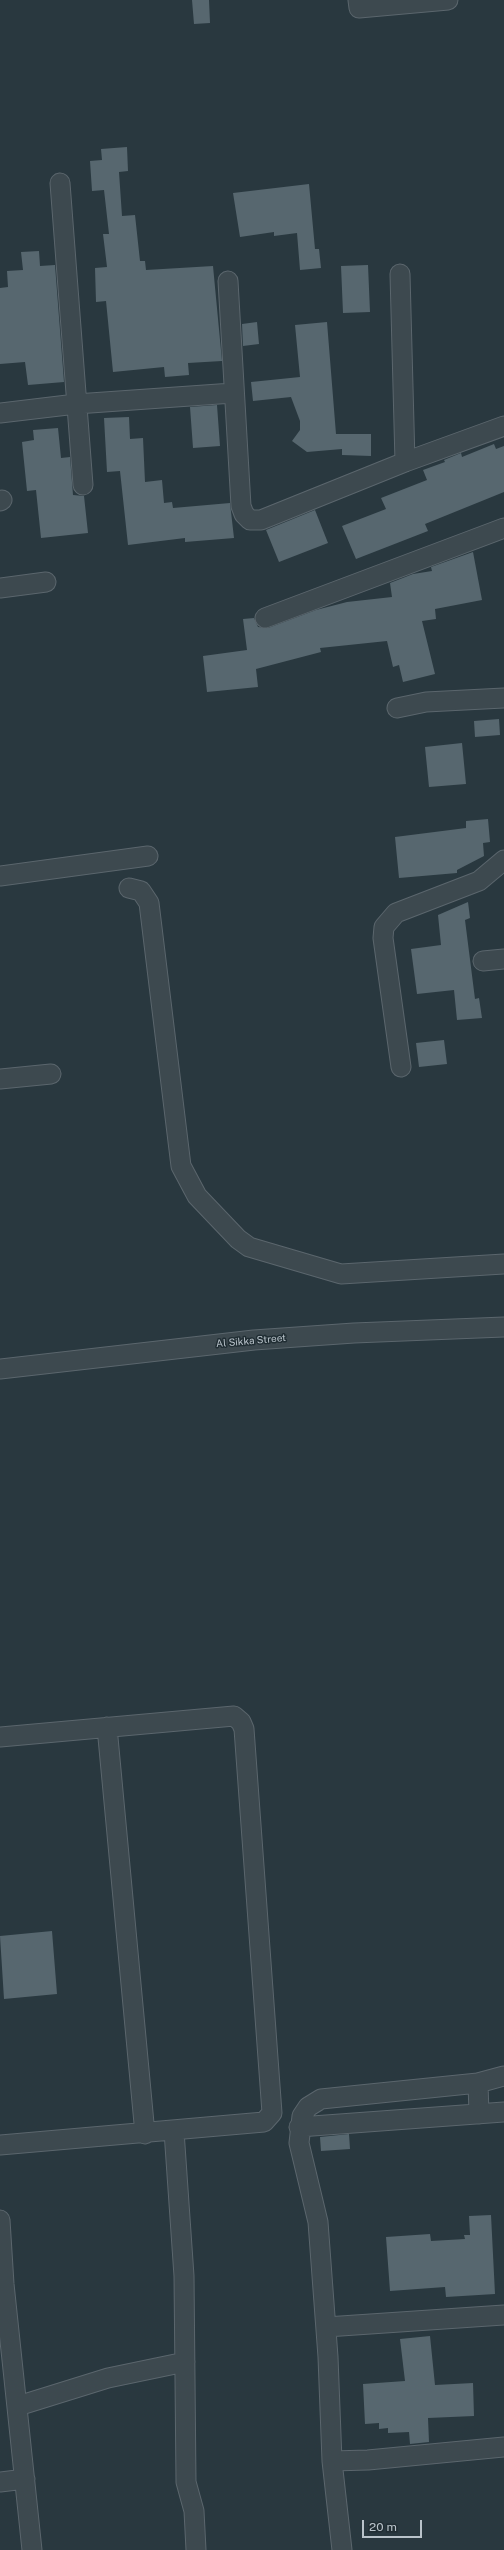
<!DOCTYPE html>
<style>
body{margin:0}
#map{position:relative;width:504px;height:2550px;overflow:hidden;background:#29383f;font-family:"Public Sans",sans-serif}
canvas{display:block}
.scale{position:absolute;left:362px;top:2520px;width:60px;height:18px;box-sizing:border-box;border:2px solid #b9c3ca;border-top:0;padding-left:5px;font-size:12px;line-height:14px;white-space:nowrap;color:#b9c3ca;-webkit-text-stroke:3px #212e34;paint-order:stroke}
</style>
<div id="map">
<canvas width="504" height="2550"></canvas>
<div class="scale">20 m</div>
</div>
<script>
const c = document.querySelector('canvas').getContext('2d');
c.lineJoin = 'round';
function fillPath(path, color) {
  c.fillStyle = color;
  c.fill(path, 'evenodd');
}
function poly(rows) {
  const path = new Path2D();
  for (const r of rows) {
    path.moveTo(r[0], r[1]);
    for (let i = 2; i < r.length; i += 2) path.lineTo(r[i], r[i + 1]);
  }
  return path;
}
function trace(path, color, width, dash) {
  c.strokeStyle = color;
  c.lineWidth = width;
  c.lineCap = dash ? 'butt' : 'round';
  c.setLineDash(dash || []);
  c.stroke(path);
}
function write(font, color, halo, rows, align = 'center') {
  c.font = font + ' "Public Sans",sans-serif';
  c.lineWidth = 3;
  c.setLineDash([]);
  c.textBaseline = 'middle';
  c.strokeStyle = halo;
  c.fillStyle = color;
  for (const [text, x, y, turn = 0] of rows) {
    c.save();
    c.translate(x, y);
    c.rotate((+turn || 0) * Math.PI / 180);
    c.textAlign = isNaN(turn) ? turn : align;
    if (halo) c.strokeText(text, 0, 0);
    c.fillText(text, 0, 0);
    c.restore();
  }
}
const building = poly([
 [192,0,209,0,210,23,194,24],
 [127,147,128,171,119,172,122,216,135,215,140,261,145,261,146,270,213,266,222,361,188,363,189,375,165,377,164,367,113,372,106,301,96,302,95,268,107,267,103,234,109,234,104,190,92,191,90,161,102,160,101,149],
 [309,184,315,249,319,249,321,268,300,270,297,233,274,236,274,232,240,237,233,193],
 [39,251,40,266,55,265,64,382,28,385,25,362,0,364,0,288,8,287,7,271,23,270,21,252],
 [368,265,370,312,343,313,341,266],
 [257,322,259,344,243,346,242,324],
 [327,322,336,434,371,434,371,456,342,455,342,449,307,452,292,441,300,430,300,421,291,397,253,401,251,382,300,377,295,325],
 [217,405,220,446,193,448,190,407],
 [129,417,130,439,143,438,145,482,162,480,164,503,172,502,173,508,230,503,234,538,185,542,185,538,128,545,120,471,107,472,104,418],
 [58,428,61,458,70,457,73,495,84,496,88,533,41,538,36,490,27,491,22,442,34,440,33,430],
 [494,444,496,449,504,446,504,492,425,524,428,531,356,559,342,526,386,509,381,498,427,480,423,470,445,462,444,460,461,453,462,457],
 [315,510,328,543,279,562,266,530],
 [473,552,482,600,435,609,436,619,422,621,435,674,403,682,399,665,393,667,387,641,320,648,321,652,256,669,258,687,207,692,203,656,247,650,243,619,254,618,258,627,268,628,316,610,347,602,392,597,390,583,413,574,432,571,431,567],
 [499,719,500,735,475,737,474,721],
 [462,743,466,784,429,787,425,747],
 [488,819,490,842,483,843,484,856,457,870,457,873,399,878,395,837,466,828,466,821],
 [468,902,470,918,465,920,475,999,479,998,482,1018,457,1020,454,990,417,994,411,949,441,945,438,915],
 [444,1040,447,1064,419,1067,416,1043],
 [52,1931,57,1994,4,1999,0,1936],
 [349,2134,350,2149,321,2151,320,2137],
 [491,2215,495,2294,446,2297,445,2287,390,2291,386,2237,430,2234,431,2241,465,2239,464,2235,470,2235,469,2216],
 [430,2336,435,2385,473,2383,474,2416,428,2418,429,2442,410,2444,409,2432,388,2433,388,2428,379,2429,379,2423,365,2424,363,2384,405,2381,400,2339]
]);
const minor = poly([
 [358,0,359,8,448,0],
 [60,183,83,485],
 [400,274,405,462],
 [228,281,241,506,244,514,250,520,261,520,405,462,504,426],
 [0,413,76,404,233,393],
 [0,501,2,500],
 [0,588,46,582],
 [265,618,504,528],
 [397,708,426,702,504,698],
 [0,876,148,856],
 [129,888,141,891,149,903,181,1166,197,1196,238,1239,249,1247,341,1274,504,1264],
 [483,961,504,959],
 [401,1067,383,938,384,927,396,913,479,881,504,860],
 [0,1079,51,1074],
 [0,1369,254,1340,354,1333,504,1327],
 [107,1727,145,2134],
 [0,1737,234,1716,241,1722,244,1729,272,2113,264,2122,0,2145],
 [478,2083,479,2114],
 [299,2127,504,2112],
 [174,2131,184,2276,186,2482,194,2511,196,2550],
 [0,2220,4,2284,32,2550],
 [326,2327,504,2315],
 [18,2406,108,2378,185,2362],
 [332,2461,368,2460,504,2447],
 [0,2482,25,2479],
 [342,2550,332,2461,328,2357,318,2222,299,2143,302,2116,308,2107,321,2099,478,2083,504,2076]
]);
const streetNames = [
 ["Al Sikka Street",251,1341,-5]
];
fillPath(building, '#57676f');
trace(minor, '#5b666d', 21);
trace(minor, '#3d494f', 19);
write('10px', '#b9c3ca', '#212e34', streetNames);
</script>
